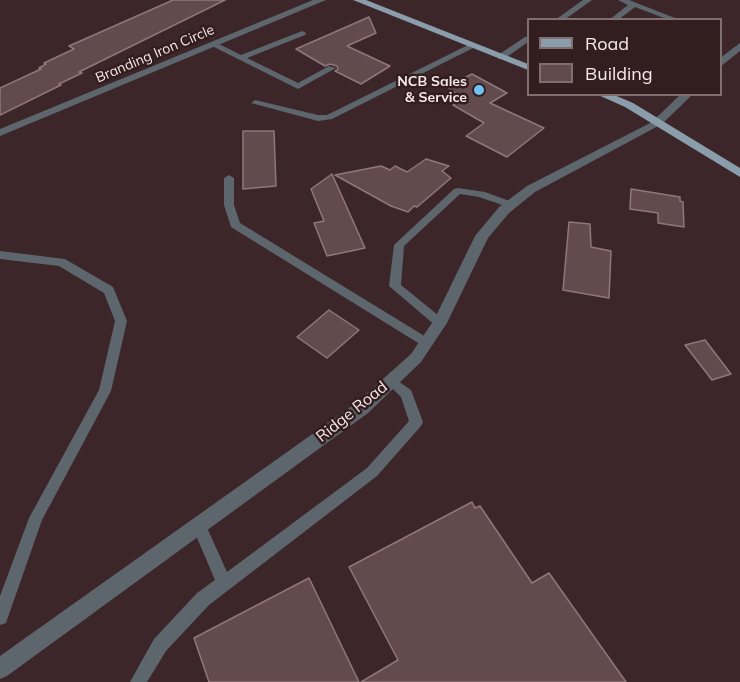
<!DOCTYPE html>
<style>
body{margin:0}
#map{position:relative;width:740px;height:682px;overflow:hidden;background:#3c2629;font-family:Mulish,sans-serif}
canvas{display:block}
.legend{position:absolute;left:527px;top:18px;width:195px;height:78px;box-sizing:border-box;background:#321d1f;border:2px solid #816e70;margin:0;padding:8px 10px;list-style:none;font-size:18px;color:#f7e8e9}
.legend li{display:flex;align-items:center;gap:12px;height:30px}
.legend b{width:30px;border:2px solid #816e70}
</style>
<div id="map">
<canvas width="740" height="682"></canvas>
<ul class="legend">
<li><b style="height:8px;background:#8a9daa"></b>Road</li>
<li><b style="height:16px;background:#634b4d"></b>Building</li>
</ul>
</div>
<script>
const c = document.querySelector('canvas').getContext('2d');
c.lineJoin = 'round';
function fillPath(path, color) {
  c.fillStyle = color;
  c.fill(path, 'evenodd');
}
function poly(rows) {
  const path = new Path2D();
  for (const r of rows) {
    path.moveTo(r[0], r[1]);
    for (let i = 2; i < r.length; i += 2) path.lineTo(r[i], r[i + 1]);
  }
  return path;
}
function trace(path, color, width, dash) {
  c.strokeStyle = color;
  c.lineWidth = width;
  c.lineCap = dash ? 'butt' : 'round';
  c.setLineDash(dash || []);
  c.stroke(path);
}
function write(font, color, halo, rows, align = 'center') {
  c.font = font + ' Mulish,sans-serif';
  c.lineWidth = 5;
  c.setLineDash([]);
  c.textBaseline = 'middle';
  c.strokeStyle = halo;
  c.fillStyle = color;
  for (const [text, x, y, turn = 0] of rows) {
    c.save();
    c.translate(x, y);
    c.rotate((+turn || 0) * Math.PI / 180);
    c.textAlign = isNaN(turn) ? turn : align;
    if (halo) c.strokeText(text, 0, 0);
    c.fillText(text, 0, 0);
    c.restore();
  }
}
const building = poly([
 [173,0,225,0,79,72,82,73,59,84,61,85,0,115,0,88,41,69,39,68,46,64,44,63,74,49,69,46,173,0],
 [369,17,376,33,347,46,390,66,361,84,335,71,338,69,337,66,330,64,325,66,296,49,369,17],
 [472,74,507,93,490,103,544,128,507,157,466,136,484,123,453,105,464,99,447,87,472,74],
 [243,131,274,131,276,186,243,189,243,131],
 [426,159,449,166,442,171,451,178,417,207,414,206,408,212,391,206,335,175,381,166,390,170,395,166,407,172,426,159],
 [332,174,365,248,327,256,314,223,324,221,311,189,332,174],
 [631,189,680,197,680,201,683,202,684,227,658,223,658,213,630,209,631,189],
 [569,222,590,224,591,247,611,251,609,298,563,290,569,222],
 [329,310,359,330,327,358,297,337,329,310],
 [705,340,731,374,712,380,685,345,705,340],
 [472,502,475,508,480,506,532,583,549,573,626,682,361,682,398,660,349,567,472,502],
 [309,578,359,682,209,682,194,638,309,578]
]);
const service = poly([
 [583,0,592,0,564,20,555,20,583,0],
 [618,0,629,0,680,20,669,20,635,7,618,20,609,20,628,5,618,0],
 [302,31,306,33,305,35,247,58,298,83,329,66,336,68,298,89,210,45,217,43,241,55,302,31],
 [525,37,528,37,528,42,504,59,498,59,498,55,525,37],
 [470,44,477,46,332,119,318,121,251,103,255,100,318,115,327,115,470,44],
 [229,175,234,178,234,205,240,223,431,340,433,343,431,346,423,346,231,227,224,205,224,178,229,175],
 [458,188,485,192,515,203,516,205,511,208,479,197,460,194,404,246,401,285,444,320,446,323,444,326,440,327,436,326,389,286,394,245,454,189,458,188],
 [0,251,65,259,113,287,127,321,111,391,42,520,8,617,6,623,0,625,0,596,29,518,99,390,115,321,104,293,59,266,0,259,0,251],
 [391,376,411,390,423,422,421,426,377,476,209,605,166,651,147,682,130,682,154,639,197,593,215,580,192,526,194,521,199,519,204,521,227,572,367,468,409,421,401,397,385,381,387,377,391,376]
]);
const minor = poly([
 [313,0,326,0,0,136,0,129,313,0],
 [740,43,740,51,720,67,720,58,740,43],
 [681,94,693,94,662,124,654,124,654,120,681,94]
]);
const tertiary = poly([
 [658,119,664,122,662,124,535,192,509,213,488,238,447,323,421,362,368,413,7,676,0,679,0,656,356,403,411,354,434,320,475,236,499,207,527,186,658,119]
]);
const primary = poly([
 [353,0,366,0,528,64,528,70,353,0],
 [596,94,612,94,633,103,740,168,740,177,625,107,596,94]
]);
const markers = [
 [479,90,6,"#6fc2f4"]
];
const farStreetnames = [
 ["Branding Iron Circle",155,54,-23]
];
const farPoinames = [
 ["NCB Sales",467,82],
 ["& Service",467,98]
];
const streetNames = [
 ["Ridge Road",352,412,-39]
];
fillPath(building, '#634b4d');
trace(building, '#917779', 1.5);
fillPath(service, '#5d666c');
fillPath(minor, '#5d666c');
fillPath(tertiary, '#5d666c');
fillPath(primary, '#8a9daa');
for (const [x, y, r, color] of markers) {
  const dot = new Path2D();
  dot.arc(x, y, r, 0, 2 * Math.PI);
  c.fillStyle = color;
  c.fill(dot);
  trace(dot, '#321d1f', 2);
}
write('14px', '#f7e8e9', '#321d1f', farStreetnames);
write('bold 14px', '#f7e8e9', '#321d1f', farPoinames, 'right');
write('16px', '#f7e8e9', '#321d1f', streetNames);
</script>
